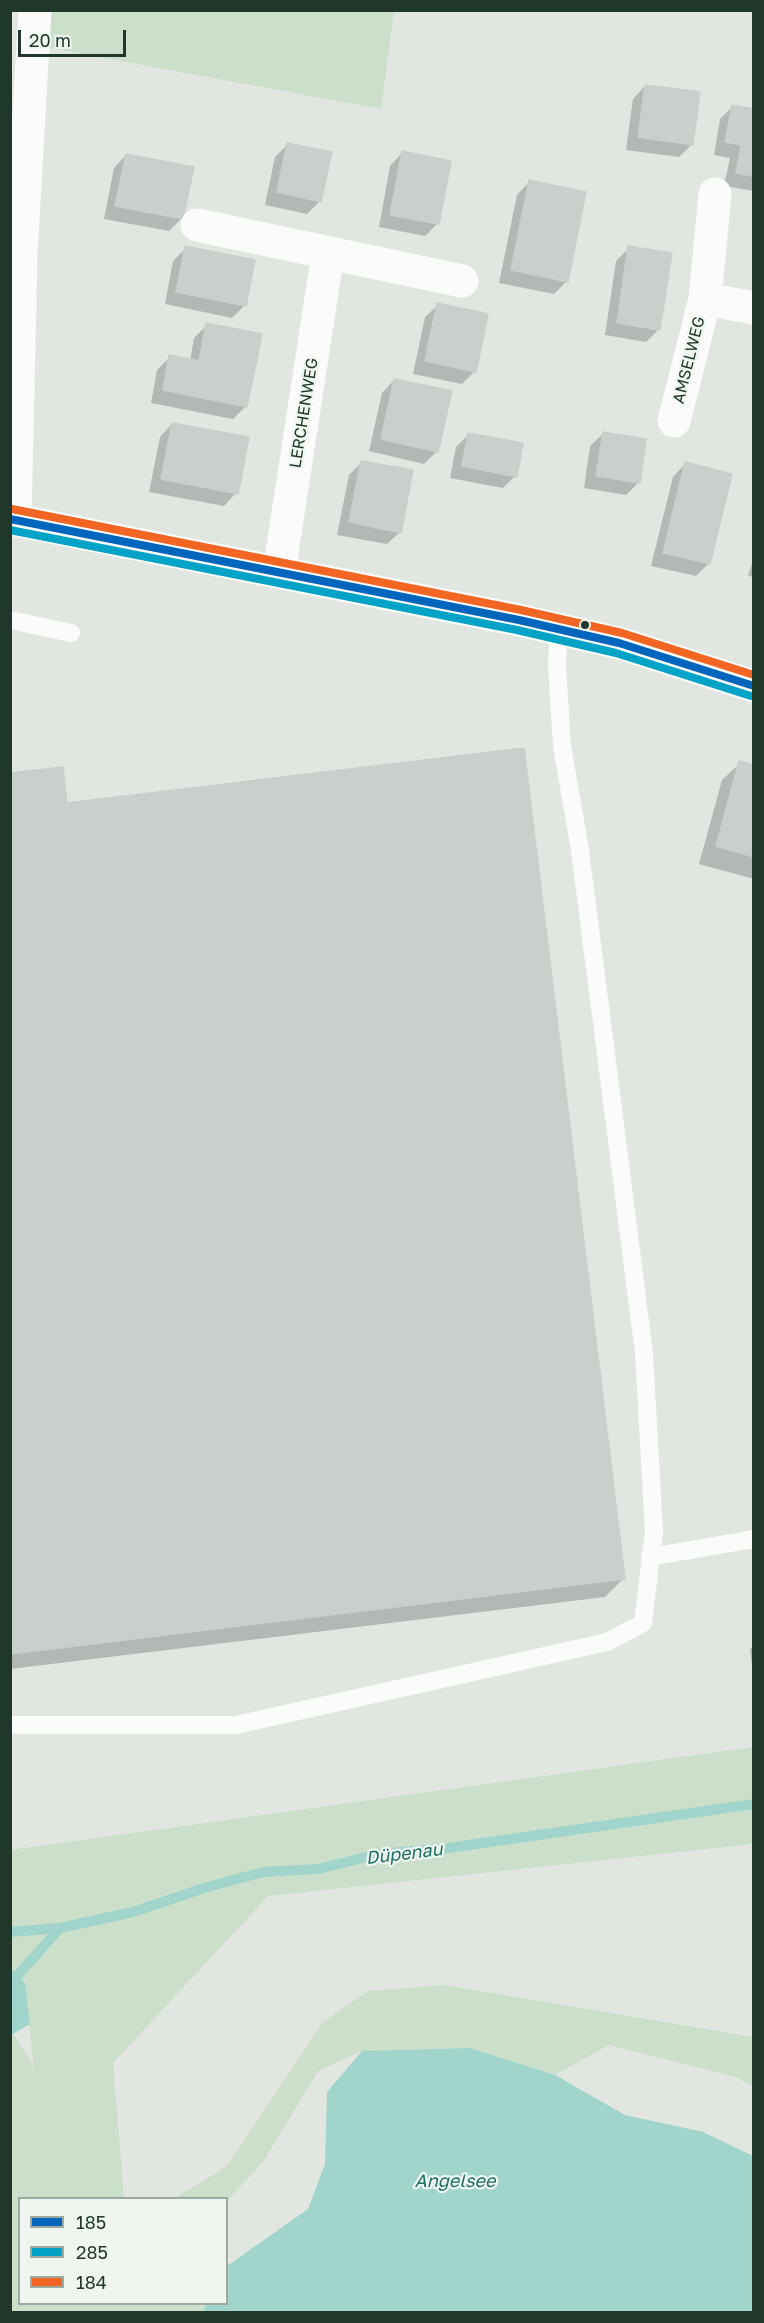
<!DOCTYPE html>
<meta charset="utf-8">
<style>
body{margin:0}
#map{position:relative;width:764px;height:2323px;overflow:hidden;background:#e1e6e1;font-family:"Golos Text",sans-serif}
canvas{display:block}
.frame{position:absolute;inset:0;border:12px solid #203829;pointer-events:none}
.legend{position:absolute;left:18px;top:2197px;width:210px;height:108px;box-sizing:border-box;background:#eef6ef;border:2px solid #9caaa0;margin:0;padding:8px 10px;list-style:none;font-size:18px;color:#203829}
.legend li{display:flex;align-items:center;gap:12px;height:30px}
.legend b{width:30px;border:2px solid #9caaa0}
.scale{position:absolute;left:18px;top:30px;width:108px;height:27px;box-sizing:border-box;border:3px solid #203829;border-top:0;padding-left:8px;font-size:18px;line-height:21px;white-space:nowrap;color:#203829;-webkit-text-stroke:4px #eef6ef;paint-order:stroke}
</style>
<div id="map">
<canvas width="764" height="2323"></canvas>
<div class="frame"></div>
<ul class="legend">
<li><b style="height:8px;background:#0065bd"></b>185</li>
<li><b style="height:8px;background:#02a3c6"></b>285</li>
<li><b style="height:8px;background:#f26522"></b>184</li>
</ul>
<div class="scale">20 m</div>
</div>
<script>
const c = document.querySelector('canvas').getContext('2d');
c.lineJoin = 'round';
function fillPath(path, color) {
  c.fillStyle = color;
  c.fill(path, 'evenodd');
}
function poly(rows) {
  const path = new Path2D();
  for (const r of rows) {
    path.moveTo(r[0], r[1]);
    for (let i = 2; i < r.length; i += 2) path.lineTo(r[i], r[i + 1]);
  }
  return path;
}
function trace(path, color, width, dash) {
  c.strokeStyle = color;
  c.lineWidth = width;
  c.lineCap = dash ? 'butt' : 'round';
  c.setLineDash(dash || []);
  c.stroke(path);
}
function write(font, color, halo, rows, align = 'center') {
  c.font = font + ' "Golos Text",sans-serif';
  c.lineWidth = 4.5;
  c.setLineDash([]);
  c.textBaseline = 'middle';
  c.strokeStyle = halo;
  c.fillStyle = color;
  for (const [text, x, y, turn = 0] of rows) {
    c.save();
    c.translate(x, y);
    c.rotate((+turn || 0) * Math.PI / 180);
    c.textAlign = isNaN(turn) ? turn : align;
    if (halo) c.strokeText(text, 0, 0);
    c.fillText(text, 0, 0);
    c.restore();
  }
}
const green = poly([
 [47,11,394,11,381,109,45,47],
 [753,1747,753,1844,268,1896,113,2063,124,2198,20,2198,20,2304,206,2304,203,2312,11,2312,11,2035,13,2033,31,2062,34,2071,25,1983,13,1970,11,1971,10,1850],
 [445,1985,753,2037,753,2086,736,2077,609,2045,555,2075,470,2048,362,2051,318,2071,263,2162,227,2201,226,2198,175,2198,226,2167,322,2023,368,1991]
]);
const water = poly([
 [13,1970,25,1983,30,2024,11,2035,10,1971],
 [470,2048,555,2075,625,2115,703,2132,753,2156,753,2312,203,2312,206,2304,226,2304,227,2266,308,2209,325,2164,327,2092,362,2051]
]);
const shadow = poly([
 [645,86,692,144,679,157,626,150,633,99],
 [732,107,754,110,754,191,724,186,730,158,714,155,720,119],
 [288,144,320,201,307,214,265,205,275,157],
 [402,153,438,223,425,236,379,227,390,166],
 [126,155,182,218,169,231,104,219,114,168],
 [529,182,567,281,554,294,499,283,517,195],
 [186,248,245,305,232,318,165,304,173,261],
 [629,248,659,329,646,342,605,335,616,261],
 [438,305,475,371,462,384,413,374,425,317],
 [207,325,246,406,233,419,151,403,157,370,170,357,190,361,194,338],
 [394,380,437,451,424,464,369,451,382,393],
 [172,424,236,493,224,506,149,492,160,437],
 [603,434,639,482,626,495,584,488,590,446],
 [468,435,515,476,503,488,450,478,456,447],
 [362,462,400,532,387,544,337,535,349,475],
 [685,464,730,475,708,564,696,576,651,566,673,477],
 [754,559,754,578,748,575],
 [740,763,754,766,754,879,699,864,722,780],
 [10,775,66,805,623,1579,605,1597,10,1669],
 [754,1645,754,1681,750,1649]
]);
const stream = poly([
 [10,1932,60,1928],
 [19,1974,60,1928,133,1912,204,1888,263,1872,318,1869,378,1854,448,1848,754,1804]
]);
const building = poly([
 [645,85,700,92,693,145,638,137,645,85],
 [732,105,754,109,754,176,736,173,741,145,725,142,732,105],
 [287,143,332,152,321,202,277,192,287,143],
 [402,151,451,161,439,224,390,215,402,151],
 [126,154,194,167,183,219,115,206,126,154],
 [529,180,586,192,568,282,511,270,529,180],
 [185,246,255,260,246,306,176,292,185,246],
 [628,246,672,253,660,330,617,323,628,246],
 [437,303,488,314,476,372,425,361,437,303],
 [206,323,262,334,247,407,163,390,169,355,199,361,206,323],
 [394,379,452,391,438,452,381,439,394,379],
 [172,423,249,437,238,494,161,479,172,423],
 [603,432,646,439,640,483,596,476,603,432],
 [468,433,523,443,517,477,462,466,468,433],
 [361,461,413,470,401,533,349,522,361,461],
 [685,462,732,474,710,564,663,553,685,462],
 [524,748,625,1579,10,1654,10,773,63,767,67,803,524,748],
 [739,761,754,765,754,857,716,846,739,761]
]);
const lane = poly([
 [10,620,71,633],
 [650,1557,754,1539],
 [10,1725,236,1725,607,1642,643,1623,654,1532,644,1353,580,850,562,746,557,664,559,629]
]);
const street = poly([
 [197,225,462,281],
 [705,299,754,308],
 [674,421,705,299,715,194],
 [10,519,519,620,619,643,754,686],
 [15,520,21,255,35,10],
 [279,572,328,253]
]);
const bus1 = poly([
 [10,519,519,620,619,643,754,686]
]);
const bus2 = poly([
 [10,530,517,630,616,653,751,696]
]);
const bus3 = poly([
 [12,509,521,610,622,633,754,675]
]);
const markers = [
 [585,625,5,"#203829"]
];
const streetNames = [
 ["AMSELWEG",689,360,-76],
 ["LERCHENWEG",304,413,-81]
];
const waterNames = [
 ["Düpenau",404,1854,-7],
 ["Angelsee",455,2181]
];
fillPath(green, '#cbdfca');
fillPath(water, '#a1d4cb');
fillPath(shadow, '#0003');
trace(stream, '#a1d4cb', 10);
fillPath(building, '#c9cfca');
trace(building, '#c9cfca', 1.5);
trace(lane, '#fafbfa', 18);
trace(street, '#fafbfa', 33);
trace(bus1, '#0065bd', 8);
trace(bus2, '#02a3c6', 8);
trace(bus3, '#f26522', 8);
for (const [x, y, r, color] of markers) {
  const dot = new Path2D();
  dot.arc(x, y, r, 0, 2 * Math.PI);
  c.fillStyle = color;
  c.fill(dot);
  trace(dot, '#eef6ef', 2);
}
write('16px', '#203829', '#eef6ef', streetNames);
write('italic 18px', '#1d7063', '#eef6ef', waterNames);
</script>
